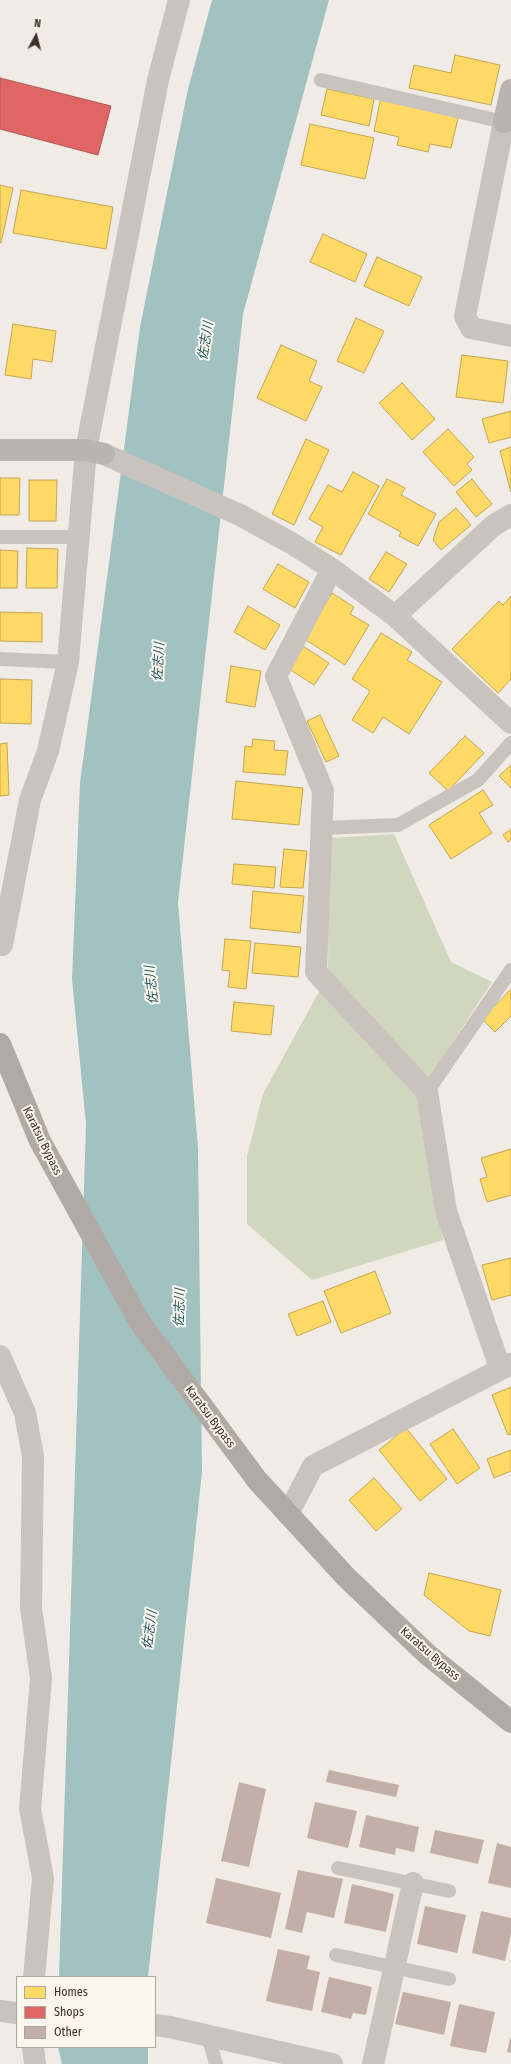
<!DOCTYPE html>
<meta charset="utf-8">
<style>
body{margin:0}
#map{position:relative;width:511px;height:2064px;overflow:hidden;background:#f0ebe5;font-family:"Fira Sans Condensed",sans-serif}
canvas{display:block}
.legend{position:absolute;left:16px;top:1976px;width:140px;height:72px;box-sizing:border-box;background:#fbf5ee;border:1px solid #aea6a0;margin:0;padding:5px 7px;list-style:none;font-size:12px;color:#3b302b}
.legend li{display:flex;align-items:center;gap:8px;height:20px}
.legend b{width:20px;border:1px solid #aea6a0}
.north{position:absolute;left:16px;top:16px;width:40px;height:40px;-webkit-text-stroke:3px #fbf5ee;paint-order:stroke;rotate:7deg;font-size:11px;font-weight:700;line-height:16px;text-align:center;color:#3b302b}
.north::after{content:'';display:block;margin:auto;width:14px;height:18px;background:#3b302b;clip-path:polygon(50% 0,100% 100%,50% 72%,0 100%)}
</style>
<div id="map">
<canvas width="511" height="2064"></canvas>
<ul class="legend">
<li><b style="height:11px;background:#ffd966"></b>Homes</li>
<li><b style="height:11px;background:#e06666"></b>Shops</li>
<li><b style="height:11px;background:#c3afa7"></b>Other</li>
</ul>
<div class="north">N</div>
</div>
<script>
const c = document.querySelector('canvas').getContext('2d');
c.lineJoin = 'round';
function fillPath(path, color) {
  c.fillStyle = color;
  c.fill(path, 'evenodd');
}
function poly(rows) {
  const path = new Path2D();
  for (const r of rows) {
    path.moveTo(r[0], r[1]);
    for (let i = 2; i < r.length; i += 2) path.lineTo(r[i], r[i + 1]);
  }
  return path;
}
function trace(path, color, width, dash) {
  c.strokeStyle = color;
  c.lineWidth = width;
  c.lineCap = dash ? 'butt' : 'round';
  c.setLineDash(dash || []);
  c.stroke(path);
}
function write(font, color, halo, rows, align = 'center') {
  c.font = font + ' "Fira Sans Condensed","Noto Sans JP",sans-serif';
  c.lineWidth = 4;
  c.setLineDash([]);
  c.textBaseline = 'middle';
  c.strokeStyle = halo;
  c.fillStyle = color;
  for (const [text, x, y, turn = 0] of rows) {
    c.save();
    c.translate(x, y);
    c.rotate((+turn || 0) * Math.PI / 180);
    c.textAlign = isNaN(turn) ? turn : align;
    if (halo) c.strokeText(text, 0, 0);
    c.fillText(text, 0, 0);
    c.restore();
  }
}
const green = poly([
 [394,834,451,962,492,982,418,1095,443,1240,312,1280,247,1224,247,1156,263,1094,328,975,329,838]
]);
const water = poly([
 [212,0,329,0,243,314,178,902,198,1149,202,1472,148,1977,59,1977,86,1124,72,979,80,783,140,327,188,89],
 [58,2047,148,2047,148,2064,62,2064]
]);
const homes = poly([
 [455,55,500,65,491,105,409,88,414,65,451,73,455,55],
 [327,89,374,99,369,126,321,115,327,89],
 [381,97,459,114,451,148,430,144,428,152,397,145,399,137,374,131,381,97],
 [310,124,374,138,365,179,301,165,310,124],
 [0,185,13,188,1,243,0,243,0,185],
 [21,190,113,207,106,249,13,233,21,190],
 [323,234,367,254,355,282,310,262,323,234],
 [377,257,422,277,409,306,364,286,377,257],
 [356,318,384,331,364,373,337,361,356,318],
 [13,324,56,331,52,362,33,359,31,379,5,375,13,324],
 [281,345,317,361,309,381,322,387,306,421,257,398,281,345],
 [462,355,508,361,503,403,456,397,462,355],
 [402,383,435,419,412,440,379,403,402,383],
 [511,411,511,437,489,443,482,419,511,411],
 [448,429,474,457,467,464,472,470,454,486,423,452,448,429],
 [306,439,329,450,294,525,272,514,306,439],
 [511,447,511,492,500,451,511,447],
 [353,472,379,486,341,555,315,542,323,527,309,519,328,485,342,492,353,472],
 [0,478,20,478,19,515,0,515,0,478],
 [387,479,405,488,401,495,436,514,418,546,399,536,401,532,368,514,387,479],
 [472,479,492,504,476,517,456,492,472,479],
 [29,480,57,480,56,521,29,521,29,480],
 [456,508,471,525,441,550,433,540,439,522,456,508],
 [27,548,58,549,57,588,26,588,27,548],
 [0,550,18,551,17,588,0,588,0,550],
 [386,552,407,564,389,592,369,579,386,552],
 [278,564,309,582,295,608,263,589,278,564],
 [332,593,354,607,350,614,369,625,345,665,303,638,332,593],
 [511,596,511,679,498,693,452,649,499,601,503,605,511,596],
 [248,606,280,625,265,650,234,632,248,606],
 [0,612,42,613,42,642,0,641,0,612],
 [381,633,412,652,407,660,442,682,409,734,383,717,373,733,352,720,370,691,352,679,381,633],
 [303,646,329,663,314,685,289,669,303,646],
 [231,666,261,671,255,707,226,702,231,666],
 [0,679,32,680,31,724,0,723,0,679],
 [320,715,339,756,326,762,307,721,320,715],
 [465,736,484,753,448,791,429,773,465,736],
 [253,739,275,741,274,750,288,751,285,775,243,772,245,746,252,747,253,739],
 [7,743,9,795,0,796,0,744,7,743],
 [511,765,511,788,499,776,511,765],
 [236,781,303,788,299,825,232,819,236,781],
 [483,790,493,805,479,813,492,833,451,859,429,825,483,790],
 [511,829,511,840,508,842,503,835,511,829],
 [284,849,307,851,303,888,280,887,284,849],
 [234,864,276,867,274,888,232,884,234,864],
 [253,891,304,896,300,933,250,928,253,891],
 [225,939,251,941,246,989,228,987,230,971,222,970,225,939],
 [255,943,301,947,298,977,252,973,255,943],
 [511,989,511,1016,495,1032,482,1019,511,989],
 [234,1002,274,1006,271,1035,231,1031,234,1002],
 [511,1149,511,1195,487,1202,480,1179,487,1177,481,1158,511,1149],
 [511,1258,511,1295,492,1300,482,1265,511,1258],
 [375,1271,391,1313,341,1333,324,1291,375,1271],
 [323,1301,331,1322,297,1336,288,1314,323,1301],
 [511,1387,511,1434,508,1435,492,1395,511,1387],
 [406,1428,447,1479,420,1501,379,1450,406,1428],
 [453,1429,480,1468,457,1484,430,1444,453,1429],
 [511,1450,511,1471,494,1478,487,1459,511,1450],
 [374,1478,402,1509,376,1531,349,1500,374,1478],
 [429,1573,501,1590,490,1636,469,1631,424,1595,429,1573]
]);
const shops = poly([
 [0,78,111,106,98,155,0,129,0,78]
]);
const building = poly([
 [329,1770,399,1785,396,1797,326,1782],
 [239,1782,266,1789,249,1867,221,1861],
 [315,1802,357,1811,348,1848,307,1838],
 [366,1815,419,1827,414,1852,396,1848,395,1855,359,1847],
 [435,1830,484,1840,478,1864,430,1853],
 [497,1843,511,1847,511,1888,488,1883],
 [298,1870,343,1879,334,1918,307,1912,302,1933,285,1929],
 [216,1878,281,1893,271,1938,206,1923],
 [352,1884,394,1894,386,1932,344,1923],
 [425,1906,466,1915,457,1953,417,1944],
 [481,1911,511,1918,511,1934,505,1961,472,1953],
 [278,1949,310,1956,307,1969,320,1972,312,2011,266,2001],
 [329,1977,372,1987,366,2015,353,2013,351,2019,321,2012],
 [403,1992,451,2002,444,2035,395,2024],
 [459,2004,495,2012,486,2053,450,2046],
 [510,2038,511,2038,511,2053,507,2052]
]);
const lane = poly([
 [321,80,504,122],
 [0,537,79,537],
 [0,659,68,662],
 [322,828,398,825,478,780,511,743],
 [427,1092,511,970],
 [338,1868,449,1891],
 [336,1955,449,1979],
 [208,2036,216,2064]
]);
const street = poly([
 [504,122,465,316,471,328,511,336],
 [104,454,240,515,293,544,332,569,395,616,511,723],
 [332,569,276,676,323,791,316,972,427,1092,446,1211,500,1368],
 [395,616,494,525,511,515],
 [2,945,30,800,48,751,68,662,86,450,158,80,179,0],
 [0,1356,25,1413,33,1456,31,1608,41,1678,30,1809,43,1878,34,1977],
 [288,1514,313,1466,511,1364],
 [0,2011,17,2013],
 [155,2025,170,2027,332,2064],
 [33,2047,35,2064],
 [373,2064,413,1883]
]);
const secondary = poly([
 [504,122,511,90],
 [0,450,86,450,104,454]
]);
const highway = poly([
 [0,1044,40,1141,139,1321,257,1480,346,1577,428,1655,511,1722]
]);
const streetNames = [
 ["Karatsu Bypass",42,1141,64],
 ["Karatsu Bypass",210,1417,53],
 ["Karatsu Bypass",430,1654,41]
];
const waterNames = [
 ["佐志川",206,341,-81],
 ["佐志川",159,662,-87],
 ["佐志川",152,985,-96],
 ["佐志川",180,1308,-88],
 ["佐志川",150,1630,-82]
];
fillPath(green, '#d1d6bf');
fillPath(water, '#a1c2c1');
fillPath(homes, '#ffd966');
trace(homes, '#c4a654', 1);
fillPath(shops, '#e06666');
trace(shops, '#ae5654', 1);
fillPath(building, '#c3afa7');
trace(lane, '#c9c3be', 14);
trace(street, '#c9c3be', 22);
trace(secondary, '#bab3ae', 22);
trace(highway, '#afaaa4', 22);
write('12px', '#3b302b', '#fbf5ee', streetNames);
write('italic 13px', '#1f5a5e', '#fbf5ee', waterNames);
</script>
